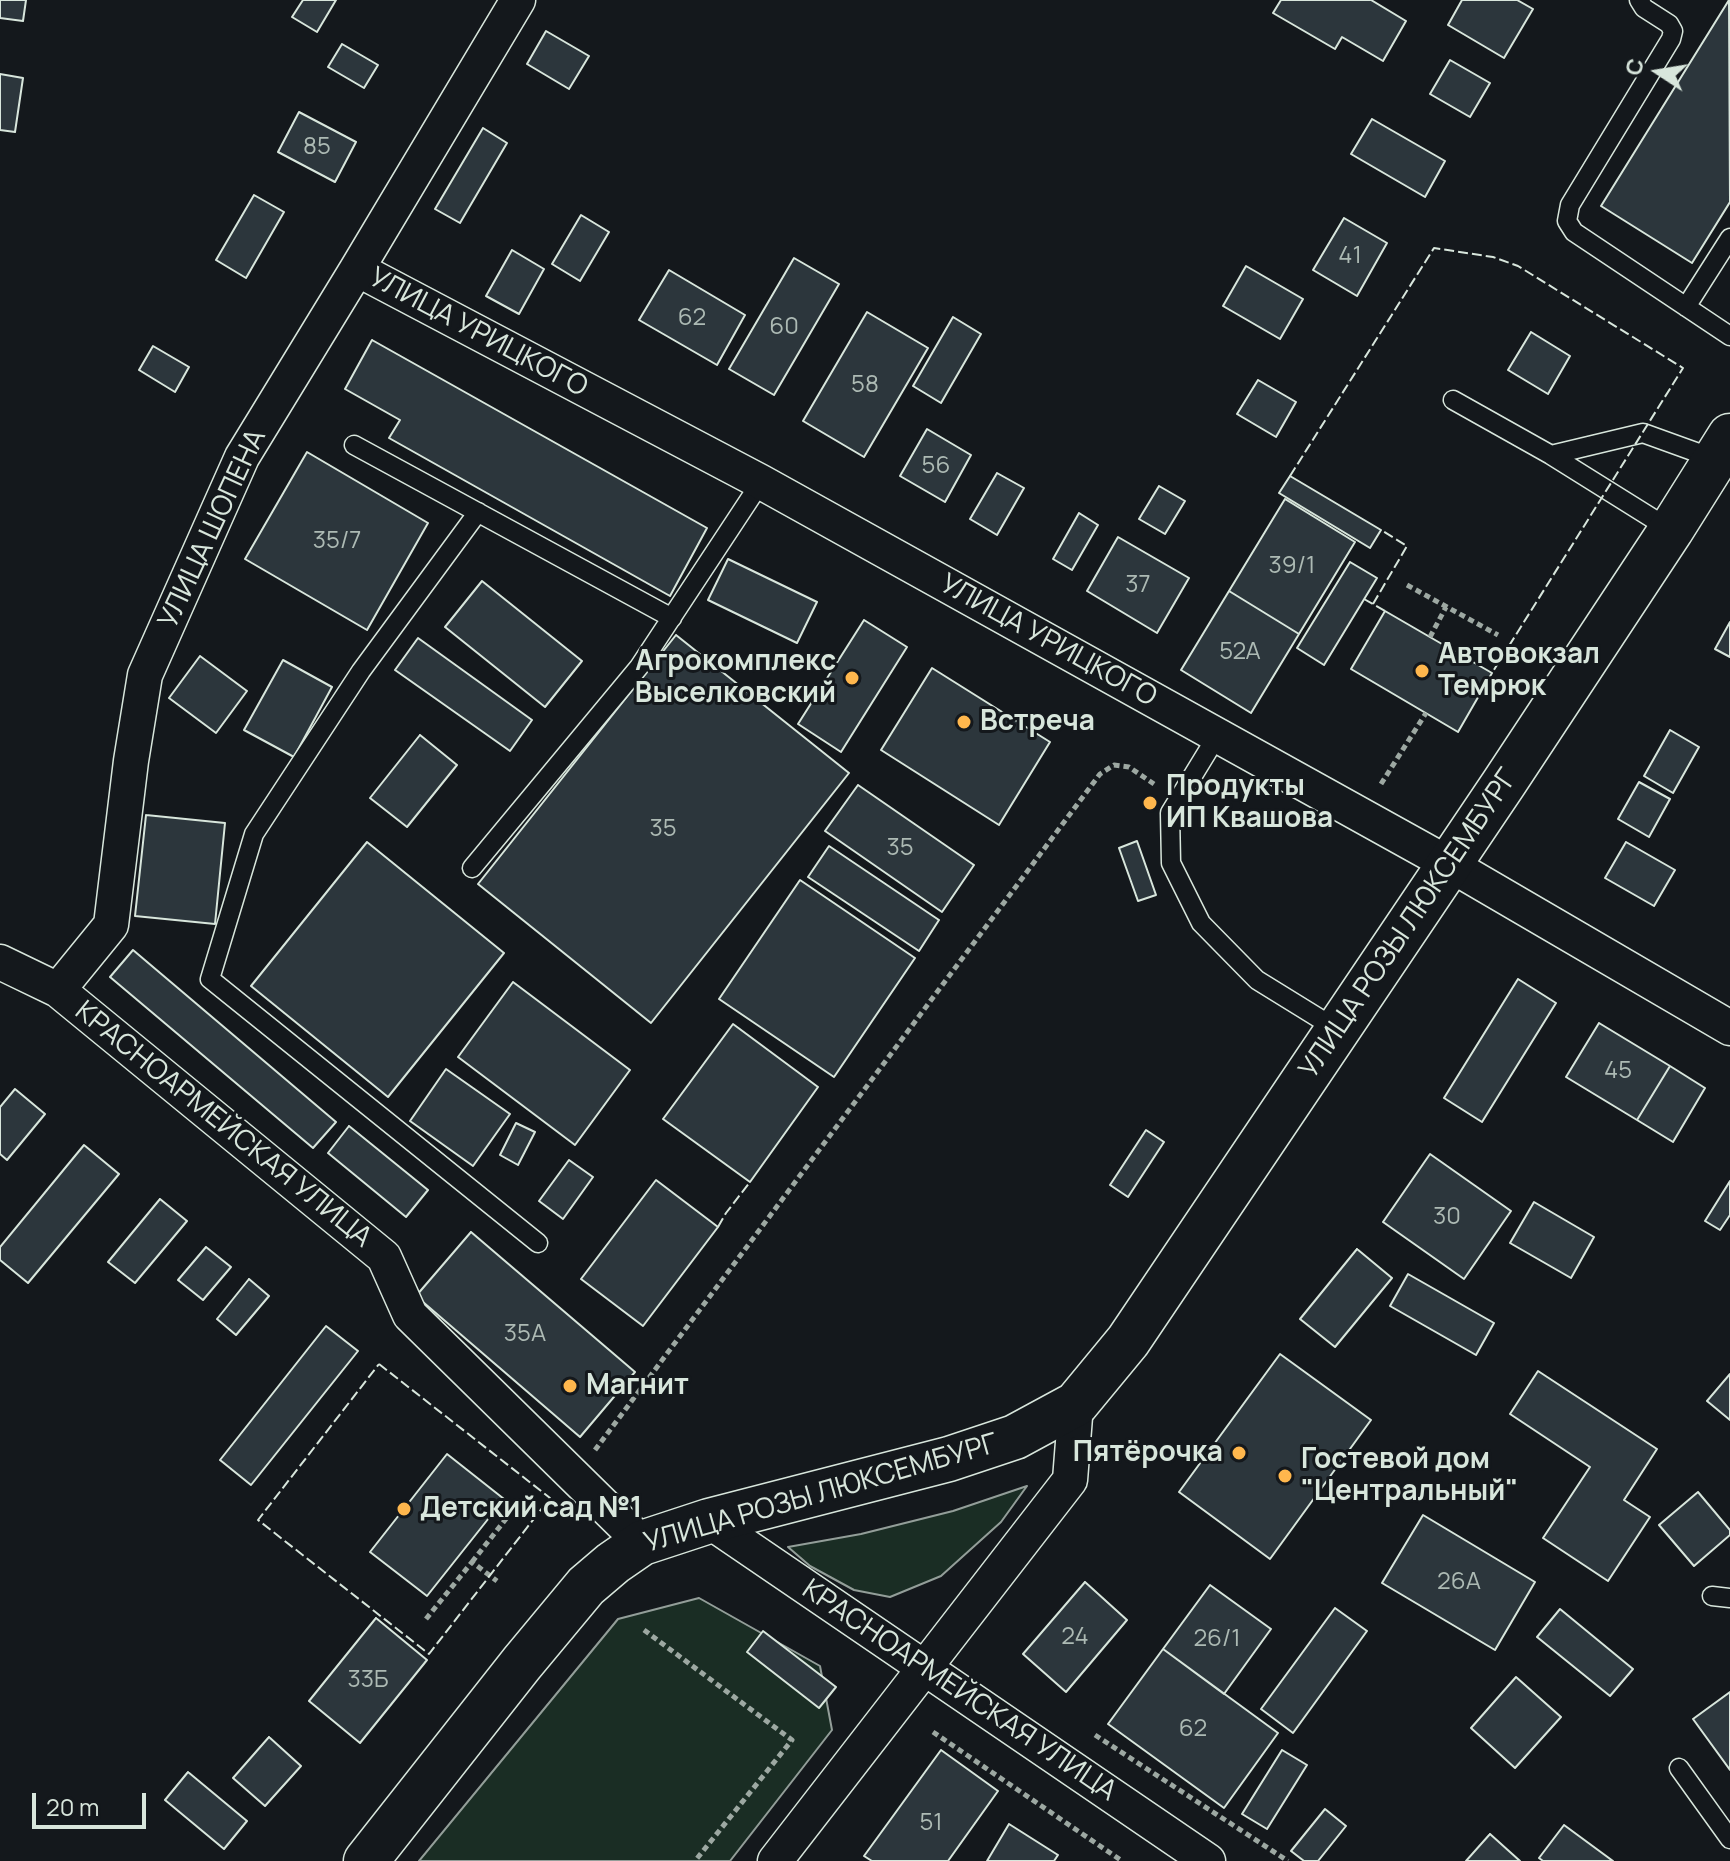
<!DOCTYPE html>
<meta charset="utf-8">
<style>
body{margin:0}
#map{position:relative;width:1730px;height:1861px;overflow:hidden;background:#14181c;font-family:Manrope,sans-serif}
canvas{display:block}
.north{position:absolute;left:1618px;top:32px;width:80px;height:80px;-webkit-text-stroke:6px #14181c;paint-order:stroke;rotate:282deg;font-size:22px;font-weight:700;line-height:32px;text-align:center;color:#d8e6dc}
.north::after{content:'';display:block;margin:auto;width:28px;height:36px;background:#d8e6dc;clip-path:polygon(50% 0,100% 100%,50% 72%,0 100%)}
.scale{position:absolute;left:32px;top:1793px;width:114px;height:36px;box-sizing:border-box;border:4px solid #d8e6dc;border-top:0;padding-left:10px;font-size:24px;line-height:28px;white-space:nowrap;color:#d8e6dc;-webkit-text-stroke:6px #14181c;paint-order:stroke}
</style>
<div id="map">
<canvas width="1730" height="1861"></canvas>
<div class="north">С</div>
<div class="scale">20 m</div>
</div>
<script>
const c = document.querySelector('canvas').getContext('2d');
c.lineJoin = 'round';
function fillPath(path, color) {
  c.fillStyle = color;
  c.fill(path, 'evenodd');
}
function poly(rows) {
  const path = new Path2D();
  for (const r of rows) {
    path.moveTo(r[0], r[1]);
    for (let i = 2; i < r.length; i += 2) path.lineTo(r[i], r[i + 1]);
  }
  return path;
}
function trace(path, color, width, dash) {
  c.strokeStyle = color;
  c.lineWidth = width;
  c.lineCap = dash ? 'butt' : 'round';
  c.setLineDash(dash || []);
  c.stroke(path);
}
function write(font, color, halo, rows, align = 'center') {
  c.font = font + ' Manrope,sans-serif';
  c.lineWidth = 6;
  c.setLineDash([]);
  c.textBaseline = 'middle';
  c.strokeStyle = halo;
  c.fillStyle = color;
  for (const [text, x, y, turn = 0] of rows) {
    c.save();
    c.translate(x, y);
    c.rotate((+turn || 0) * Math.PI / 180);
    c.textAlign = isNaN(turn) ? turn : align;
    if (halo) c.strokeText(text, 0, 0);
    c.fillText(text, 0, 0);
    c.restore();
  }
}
const green = poly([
 [1027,1486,1001,1522,941,1576,890,1597,854,1590,810,1566,788,1547,861,1534,953,1511,1027,1486],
 [699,1598,820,1666,832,1730,730,1861,419,1861,618,1619,699,1598]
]);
const building = poly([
 [0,0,26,0,23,21,0,18,0,0],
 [303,0,336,0,317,32,292,17,303,0],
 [1281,0,1371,0,1406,21,1383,61,1342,37,1335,49,1273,13,1281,0],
 [1462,0,1517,0,1533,9,1504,58,1448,25,1462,0],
 [1729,0,1730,202,1692,263,1601,206,1729,0],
 [546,31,589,56,569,89,527,64,546,31],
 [342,44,378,65,364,88,328,67,342,44],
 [1450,60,1490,83,1470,117,1430,94,1450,60],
 [0,74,23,78,15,132,0,130,0,74],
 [299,112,356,142,335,182,278,152,299,112],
 [1372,119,1445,161,1425,197,1351,154,1372,119],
 [483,128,507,143,460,223,435,209,483,128],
 [254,195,284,212,246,278,216,260,254,195],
 [581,215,609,232,580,281,552,264,581,215],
 [1344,218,1387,243,1357,296,1313,270,1344,218],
 [512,250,544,269,519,314,486,296,512,250],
 [794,258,839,284,774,395,729,369,794,258],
 [1246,266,1303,299,1280,339,1223,306,1246,266],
 [669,270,745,315,717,365,639,320,669,270],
 [867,312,928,348,864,457,803,421,867,312],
 [953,317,981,334,941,403,913,386,953,317],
 [1531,332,1570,356,1548,394,1508,370,1531,332],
 [372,340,707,528,670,596,389,438,400,420,345,389,372,340],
 [153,346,189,367,175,392,139,370,153,346],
 [1258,380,1296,402,1276,437,1237,414,1258,380],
 [927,429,971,455,945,502,900,476,927,429],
 [307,452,428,523,367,630,245,559,307,452],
 [997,473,1024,488,997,535,970,519,997,473],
 [1290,476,1381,530,1370,548,1279,493,1290,476],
 [1159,486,1185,501,1165,534,1139,519,1159,486],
 [1285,499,1355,542,1299,634,1229,591,1285,499],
 [1079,513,1098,525,1072,570,1053,559,1079,513],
 [1118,537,1189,578,1157,633,1087,591,1118,537],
 [728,559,817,602,797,643,708,600,728,559],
 [1350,562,1377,578,1324,665,1297,648,1350,562],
 [482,581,582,661,545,707,445,627,482,581],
 [1229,591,1299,634,1251,713,1181,670,1229,591],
 [1385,611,1492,673,1458,732,1351,669,1385,611],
 [864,620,907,647,841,752,798,724,864,620],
 [1730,622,1730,657,1715,649,1730,622],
 [676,635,849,773,651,1023,478,884,676,635],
 [418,638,532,720,510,751,395,670,418,638],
 [200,656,247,691,216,733,169,698,200,656],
 [283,660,332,687,294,757,244,730,283,660],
 [932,668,1050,742,999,825,881,750,932,668],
 [1670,730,1699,747,1673,793,1644,776,1670,730],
 [420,735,457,765,407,827,370,798,420,735],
 [1639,782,1670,799,1649,837,1618,819,1639,782],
 [858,785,974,865,942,912,825,831,858,785],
 [146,815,225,823,215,924,135,916,146,815],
 [1137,841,1156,895,1138,901,1119,848,1137,841],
 [367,842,504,953,388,1097,251,986,367,842],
 [1626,842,1675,870,1654,906,1605,878,1626,842],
 [829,846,939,920,919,951,808,877,829,846],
 [800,880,915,958,834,1077,719,999,800,880],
 [133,950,336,1122,313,1148,110,977,133,950],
 [1518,979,1556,1003,1482,1122,1444,1098,1518,979],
 [513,982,630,1070,575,1145,458,1057,513,982],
 [1599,1023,1670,1066,1637,1120,1566,1077,1599,1023],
 [733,1024,818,1087,750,1182,663,1119,733,1024],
 [1670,1066,1705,1088,1673,1142,1637,1120,1670,1066],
 [446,1069,510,1114,473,1166,410,1121,446,1069],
 [15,1089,45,1114,7,1160,0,1154,0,1107,15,1089],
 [516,1123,535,1132,518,1165,500,1155,516,1123],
 [349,1126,428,1190,406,1217,328,1153,349,1126],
 [1146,1130,1164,1142,1128,1197,1110,1185,1146,1130],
 [84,1145,119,1174,28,1283,0,1260,0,1247,84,1145],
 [1430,1154,1511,1211,1464,1279,1383,1222,1430,1154],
 [569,1160,593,1177,563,1219,539,1201,569,1160],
 [656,1180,718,1227,643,1326,581,1279,656,1180],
 [1730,1181,1730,1215,1720,1230,1705,1221,1730,1181],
 [160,1199,187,1221,135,1283,108,1262,160,1199],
 [1534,1202,1594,1237,1571,1278,1510,1243,1534,1202],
 [471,1232,635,1372,580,1437,416,1296,471,1232],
 [206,1247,231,1267,203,1300,178,1280,206,1247],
 [1357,1249,1392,1278,1335,1347,1300,1319,1357,1249],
 [1408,1274,1494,1323,1476,1355,1390,1306,1408,1274],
 [249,1279,269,1296,236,1335,217,1319,249,1279],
 [326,1326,358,1351,251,1485,220,1460,326,1326],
 [1280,1354,1371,1420,1270,1559,1179,1492,1280,1354],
 [1538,1371,1657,1449,1624,1500,1650,1517,1608,1581,1543,1538,1590,1467,1510,1414,1538,1371],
 [1730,1374,1730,1420,1707,1401,1730,1374],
 [447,1454,504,1499,427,1596,370,1552,447,1454],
 [1698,1492,1730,1530,1730,1535,1694,1566,1659,1525,1698,1492],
 [1423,1515,1535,1582,1495,1650,1382,1583,1423,1515],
 [1085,1582,1127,1620,1066,1692,1023,1654,1085,1582],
 [1210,1585,1271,1629,1224,1694,1163,1649,1210,1585],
 [1335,1608,1367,1631,1293,1733,1261,1709,1335,1608],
 [1560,1609,1633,1669,1610,1696,1537,1637,1560,1609],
 [376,1618,427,1660,360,1743,309,1701,376,1618],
 [763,1631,836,1687,819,1708,747,1652,763,1631],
 [1163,1649,1278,1733,1224,1808,1108,1724,1163,1649],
 [1516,1677,1561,1717,1515,1768,1471,1728,1516,1677],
 [1730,1692,1730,1770,1693,1719,1730,1692],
 [269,1737,301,1766,265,1806,233,1778,269,1737],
 [941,1750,998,1791,948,1861,872,1861,864,1856,941,1750],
 [1282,1750,1307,1765,1267,1829,1242,1814,1282,1750],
 [188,1772,247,1821,224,1849,165,1800,188,1772],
 [1325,1809,1346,1826,1318,1861,1304,1861,1291,1851,1325,1809],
 [1009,1824,1058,1855,1054,1861,987,1861,1009,1824],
 [1564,1825,1613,1861,1543,1861,1539,1858,1564,1825],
 [1490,1834,1520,1861,1466,1861,1490,1834]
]);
const path = poly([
 [1407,585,1498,635],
 [1430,637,1446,607],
 [1381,784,1426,713],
 [595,1450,1100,774,1114,765,1129,767,1154,784],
 [472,1562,520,1501],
 [426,1619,472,1562,497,1581],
 [644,1630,792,1740,695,1861],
 [933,1732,1122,1861],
 [1095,1735,1288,1861]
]);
const service = poly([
 [1639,0,1644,8,1669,24,1673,31,1671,39,1570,205,1567,221,1574,232,1730,336],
 [1686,307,1730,238],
 [1453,400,1551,455,1671,530],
 [354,445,672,618],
 [1551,455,1643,433,1715,459],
 [478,512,361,671,254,834,210,979,538,1243],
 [1217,736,1170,813,1171,863,1201,923,1257,980,1338,1030],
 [472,868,639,667,761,482],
 [1712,1596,1730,1598],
 [1679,1768,1730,1839]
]);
const minor = poly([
 [357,269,761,482,1449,864,1730,1028],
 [0,962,58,990,111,925,131,761,145,675,242,457,357,269,518,0],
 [58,990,384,1257,410,1315,642,1543],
 [709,1521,1208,1861],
 [775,1861,1070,1480,1076,1404]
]);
const secondary = poly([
 [366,1861,522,1663,586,1586,613,1563,642,1543,709,1521,949,1459,1015,1437,1076,1404,1128,1341,1504,783,1671,530,1730,436]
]);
const fence = poly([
 [1290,476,1434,248,1493,257,1518,266,1683,368,1492,673],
 [1364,599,1385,611],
 [1373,604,1407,546,1381,530],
 [718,1227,726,1213,750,1182],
 [379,1364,550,1498,429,1654,258,1520,379,1364]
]);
const markers = [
 [1422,671,8,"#ffb74d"],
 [852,678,8,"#ffb74d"],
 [964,722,8,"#ffb74d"],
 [1150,803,8,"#ffb74d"],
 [570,1386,8,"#ffb74d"],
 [1239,1453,8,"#ffb74d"],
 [1285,1476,8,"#ffb74d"],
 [404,1509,8,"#ffb74d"]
];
const numberNames = [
 ["85",317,147],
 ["41",1350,256],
 ["62",692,318],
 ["60",784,327],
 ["58",865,385],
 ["56",936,466],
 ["35/7",337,541],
 ["39/1",1292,566],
 ["37",1138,585],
 ["52А",1240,652],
 ["35",663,829],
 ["35",900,848],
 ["45",1618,1071],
 ["30",1447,1217],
 ["35А",525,1334],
 ["26А",1459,1582],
 ["24",1075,1637],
 ["26/1",1217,1639],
 ["33Б",368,1680],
 ["62",1193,1729],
 ["51",931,1823]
];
const streetNames = [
 ["УЛИЦА УРИЦКОГО",478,333,28],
 ["УЛИЦА ШОПЕНА",213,529,-65],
 ["УЛИЦА УРИЦКОГО",1048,641,29],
 ["УЛИЦА РОЗЫ ЛЮКСЕМБУРГ",1409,924,-56],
 ["КРАСНОАРМЕЙСКАЯ УЛИЦА",223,1125,39],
 ["УЛИЦА РОЗЫ ЛЮКСЕМБУРГ",821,1494,-16],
 ["КРАСНОАРМЕЙСКАЯ УЛИЦА",959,1691,34]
];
const poiNames = [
 ["Автовокзал",1438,655],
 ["Темрюк",1438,687],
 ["Агрокомплекс",836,662,"right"],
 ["Выселковский",836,694,"right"],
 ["Встреча",980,722],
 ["Продукты",1166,787],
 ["ИП Квашова",1166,819],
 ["Магнит",586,1386],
 ["Пятёрочка",1223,1453,"right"],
 ["Гостевой дом",1301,1460],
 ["\"Центральный\"",1301,1492],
 ["Детский сад №1",420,1509]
];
fillPath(green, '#1a2d24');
trace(green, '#939e99', 2);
fillPath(building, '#2c363c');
trace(building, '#d8e6dc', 2);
trace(service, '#d8e6dc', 21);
trace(minor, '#d8e6dc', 37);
trace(secondary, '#d8e6dc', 47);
trace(path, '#9da8a2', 5, [6, 4]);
trace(service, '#14181c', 18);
trace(minor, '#14181c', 34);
trace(secondary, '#14181c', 44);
trace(fence, '#d8e6dc', 2, [10, 4]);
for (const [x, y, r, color] of markers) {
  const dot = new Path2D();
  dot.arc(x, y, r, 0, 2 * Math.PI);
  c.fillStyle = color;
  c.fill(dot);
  trace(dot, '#14181c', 3);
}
write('24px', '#adbab4', null, numberNames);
write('28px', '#d8e6dc', '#14181c', streetNames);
write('bold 28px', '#d8e6dc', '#14181c', poiNames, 'left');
</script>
